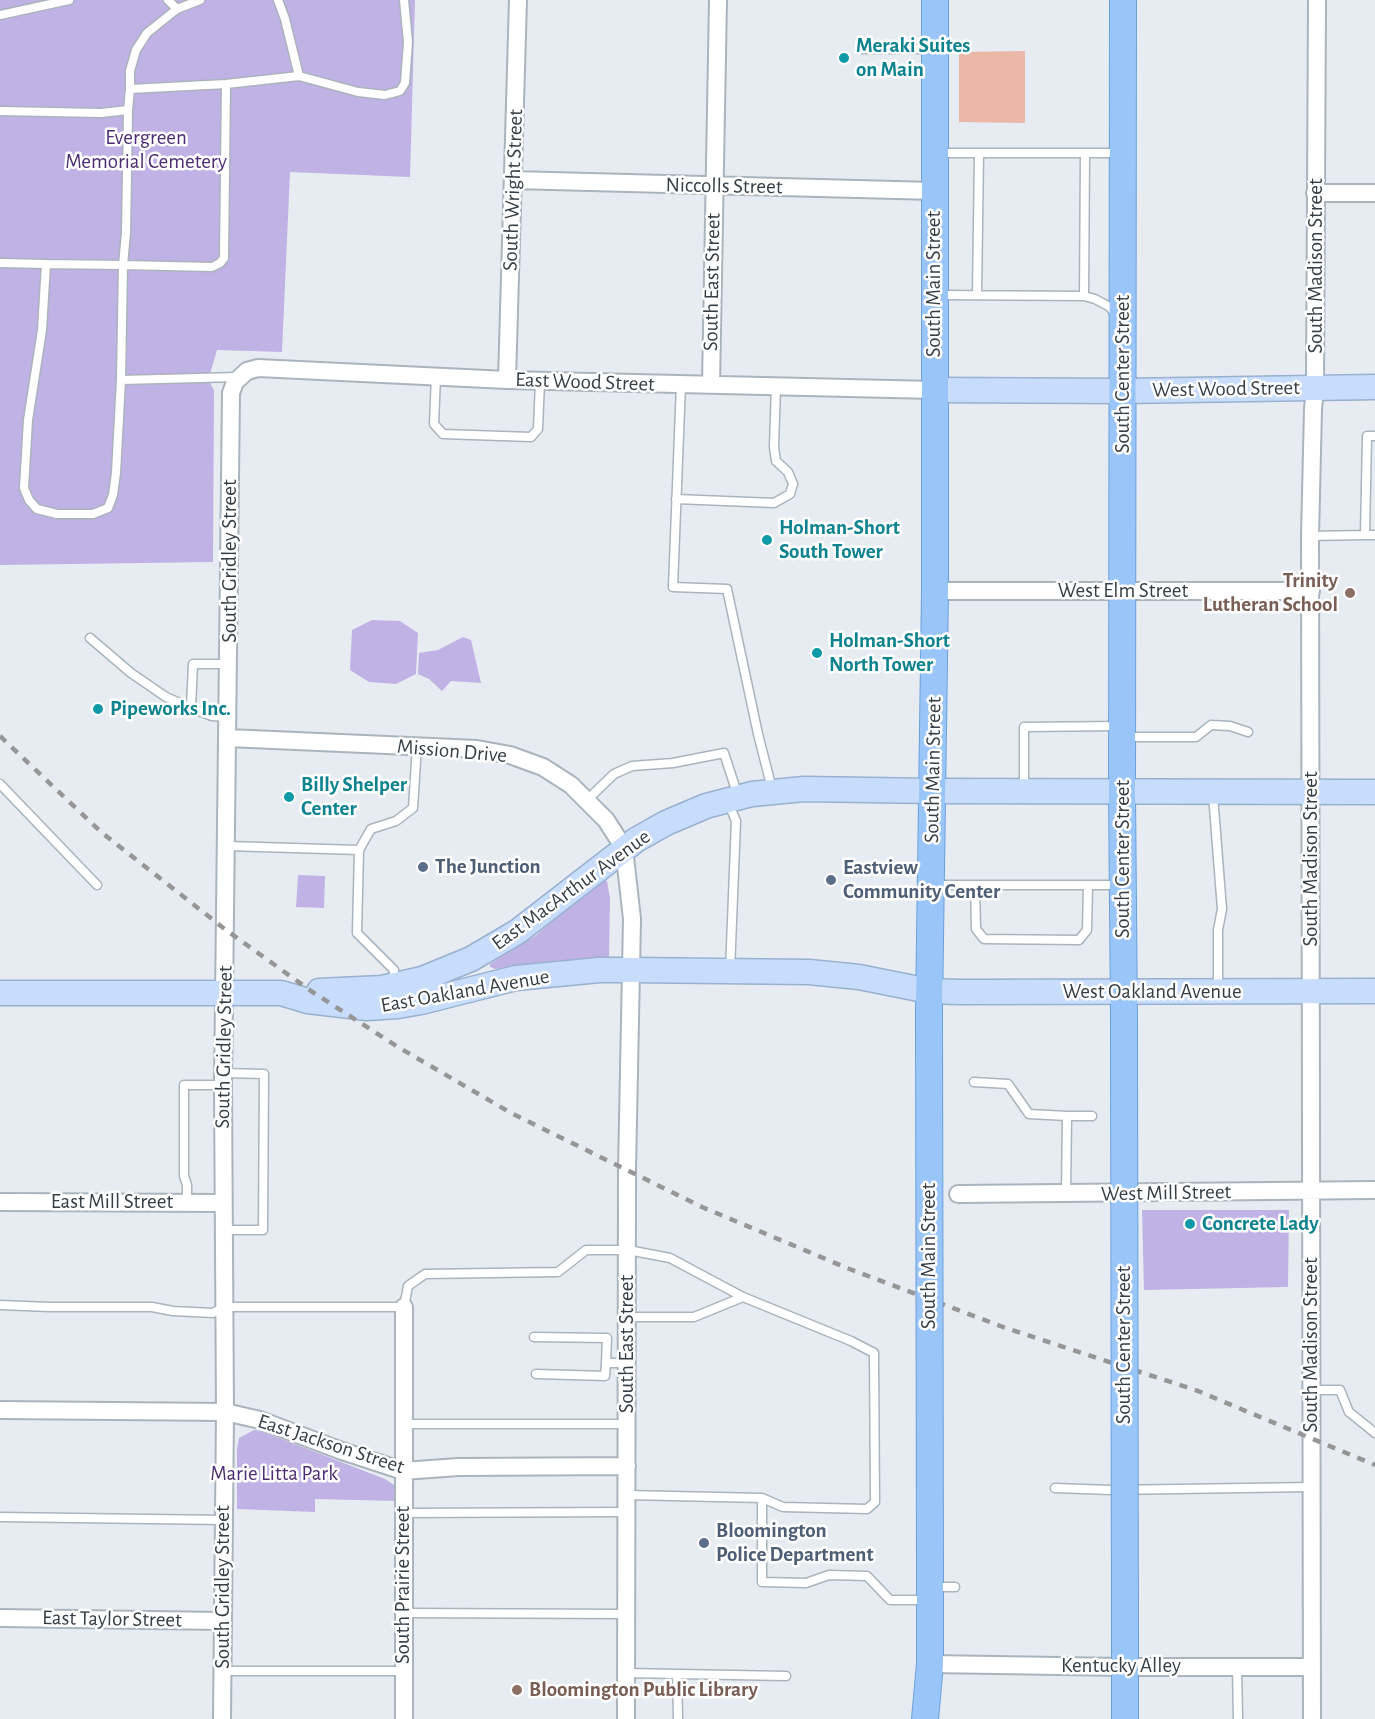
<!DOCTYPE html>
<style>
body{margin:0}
canvas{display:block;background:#e7ecf2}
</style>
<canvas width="1375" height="1719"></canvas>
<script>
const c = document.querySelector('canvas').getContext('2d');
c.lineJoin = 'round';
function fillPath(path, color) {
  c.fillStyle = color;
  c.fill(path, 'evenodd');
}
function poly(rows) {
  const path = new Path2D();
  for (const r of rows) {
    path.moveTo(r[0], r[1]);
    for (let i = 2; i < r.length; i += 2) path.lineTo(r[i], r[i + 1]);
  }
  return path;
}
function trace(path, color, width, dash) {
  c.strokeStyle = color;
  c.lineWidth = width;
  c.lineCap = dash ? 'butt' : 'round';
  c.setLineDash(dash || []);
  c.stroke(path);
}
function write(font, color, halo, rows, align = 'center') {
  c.font = font + ' "Alegreya Sans",sans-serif';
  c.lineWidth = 5;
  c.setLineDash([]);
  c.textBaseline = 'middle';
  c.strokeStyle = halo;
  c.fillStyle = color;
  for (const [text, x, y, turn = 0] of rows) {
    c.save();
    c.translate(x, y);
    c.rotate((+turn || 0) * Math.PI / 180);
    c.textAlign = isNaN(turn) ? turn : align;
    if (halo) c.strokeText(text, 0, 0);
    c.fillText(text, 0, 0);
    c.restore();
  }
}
const green = poly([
 [0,0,415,0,410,177,290,172,282,352,217,350,210,374,211,385,214,390,213,562,0,565],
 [372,620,400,621,418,633,416,674,396,684,369,682,350,670,352,630],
 [463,637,471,640,481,683,451,681,442,691,429,679,418,674,419,653,438,650],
 [298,875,325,876,324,908,296,907],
 [602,879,607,881,610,898,609,957,555,961,495,969,490,967,490,964,535,936],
 [1142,1210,1289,1210,1288,1287,1144,1290],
 [254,1430,261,1431,385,1479,394,1485,397,1501,315,1499,315,1512,237,1509,237,1449,239,1438]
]);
const water = poly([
 [1025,51,1025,123,959,122,959,52]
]);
const lane = poly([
 [168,0,177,9],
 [278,0,285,19,299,76],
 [0,15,69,0],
 [861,49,931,49],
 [130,89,130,71,136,50,147,33,177,9,200,0],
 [128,110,130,89,226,84],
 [0,111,101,113,128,110,126,233,123,265,46,264],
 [937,153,1119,153],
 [0,263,46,264,42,330,28,420,24,488,29,500,37,509,57,514,93,514,108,508,113,495,116,473,121,380,123,265,212,267,220,263,224,258,226,84,299,76,358,92,385,95,400,91,405,83,408,42,404,0],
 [939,295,1084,296,1095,299,1110,307,1115,314],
 [977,295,979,153],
 [1084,296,1085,153],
 [436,376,434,424,443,434,531,437,538,429,540,381],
 [121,380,238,377],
 [681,384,673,587,727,589,758,734,772,789],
 [676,499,774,503,790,494,793,484,788,472,776,461,774,447,776,386],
 [1365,535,1375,535],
 [1310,536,1365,535,1367,436,1375,436],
 [90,638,131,673,166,697,191,708],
 [229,717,212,716,191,708,193,664,229,664],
 [1126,737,1196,737,1211,725,1230,726,1248,732],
 [0,784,97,885],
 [1024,789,1024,727,1119,726],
 [1213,795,1222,909,1218,930,1218,988],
 [587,800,614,774,632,766,673,763,724,753,738,796],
 [728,802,736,821,730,971],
 [227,846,359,850,371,829,396,821,413,808,417,746],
 [359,850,357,933,394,970,394,984],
 [935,885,1120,885],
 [975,885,976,929,984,939,1079,940,1087,930,1088,885],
 [974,1082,1008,1084,1029,1114,1067,1116,1066,1193],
 [1067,1116,1092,1116],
 [187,1202,187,1185,184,1176,184,1085,223,1085],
 [223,1230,263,1230,264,1074,224,1073],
 [0,1305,49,1307,152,1307,173,1311,213,1313,224,1307,404,1307,408,1286,425,1274,558,1272,586,1250,628,1250,670,1258,743,1297,851,1341,874,1353,875,1502,867,1509,783,1507,762,1498,627,1495],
 [627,1317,694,1317,743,1297],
 [534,1337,607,1338,606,1363],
 [536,1374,605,1376,606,1363,627,1363],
 [1311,1390,1340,1390,1349,1412,1375,1433],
 [403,1424,627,1424],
 [1055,1488,1111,1490,1311,1487],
 [762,1498,762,1582,806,1583,829,1575,867,1576,890,1600,928,1600],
 [403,1513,627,1512],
 [0,1517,224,1520],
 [932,1587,955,1587],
 [403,1613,626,1614],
 [1237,1666,1238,1719],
 [223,1671,403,1671],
 [626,1673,786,1676],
 [677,1674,678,1719]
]);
const street = poly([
 [513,180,934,191],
 [1315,193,1375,193],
 [507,380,518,0],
 [711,385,718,0],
 [935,591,1311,591],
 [228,738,477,749,510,755,543,767,571,785,606,820,624,848,632,919,627,1170,626,1719],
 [958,1194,1375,1190],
 [0,1202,223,1203],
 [0,1410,225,1412,260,1420,342,1451,403,1471,458,1467,627,1466],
 [0,1618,223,1621],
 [930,1664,1124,1667,1311,1667],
 [222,1719,225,1412,223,1085,231,393,235,382,247,371,258,368,507,380,934,390],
 [404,1719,404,1307],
 [1312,1719,1310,536,1313,409,1315,387,1317,0]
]);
const secondary = poly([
 [934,390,1124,391,1375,387],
 [319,991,382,988,422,979,471,959,517,932,636,840,666,823,706,806,752,794,804,789,933,791,1375,792],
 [0,993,281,993,308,1001,367,1008,398,1006,421,1002,516,978,537,976,599,970,632,970,809,972,859,977,929,991,959,992,1375,991]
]);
const primary = poly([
 [1123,0,1122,791,1124,1020],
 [929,1009,935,591,935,0],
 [1125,1643,1125,1719],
 [925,1719,930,1664,930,1572]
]);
const rail = poly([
 [0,736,101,832,226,930,311,991,398,1047,511,1113,702,1207,847,1268,1003,1327,1198,1391,1375,1465]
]);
const primaryBridge = poly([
 [929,1009,930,1572],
 [1124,1020,1125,1643]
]);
const markers = [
 [844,58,6,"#0f9aa8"],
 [767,540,6,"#0f9aa8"],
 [1350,593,6,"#8d6e63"],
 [817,653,6,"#0f9aa8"],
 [98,709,6,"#0f9aa8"],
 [289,797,6,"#0f9aa8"],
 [423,867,6,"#5c6f8a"],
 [831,880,6,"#5c6f8a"],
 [1190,1224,6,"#0f9aa8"],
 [704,1543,6,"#5c6f8a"],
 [517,1690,6,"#8d6e63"]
];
const cultureNames = [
 ["Meraki Suites",856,46],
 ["on Main",856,70],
 ["Holman-Short",779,528],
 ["South Tower",779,552],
 ["Holman-Short",829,641],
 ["North Tower",829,665],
 ["Pipeworks Inc.",110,709],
 ["Billy Shelper",301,785],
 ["Center",301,809],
 ["Concrete Lady",1202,1224]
];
const parkNames = [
 ["Evergreen",146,138],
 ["Memorial Cemetery",146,162],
 ["Marie Litta Park",274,1474]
];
const streetNames = [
 ["Niccolls Street",724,186,1],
 ["South Wright Street",513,190,-88],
 ["South Madison Street",1316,266,-90],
 ["South East Street",712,282,-89],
 ["South Main Street",934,284,-90],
 ["South Center Street",1123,374,-90],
 ["East Wood Street",585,382,2],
 ["West Wood Street",1226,389,-1],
 ["South Gridley Street",230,561,-90],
 ["West Elm Street",1123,591],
 ["Mission Drive",452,751,5],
 ["South Main Street",933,770,-89],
 ["South Center Street",1123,859,-90],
 ["South Madison Street",1311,859,-90],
 ["East MacArthur Avenue",571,890,-36],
 ["East Oakland Avenue",465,991,-10],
 ["West Oakland Avenue",1152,992],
 ["South Gridley Street",224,1047,-89],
 ["West Mill Street",1166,1193,-1],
 ["East Mill Street",112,1202],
 ["South Main Street",929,1256,-90],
 ["South East Street",627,1344,-90],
 ["South Center Street",1124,1345,-90],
 ["South Madison Street",1311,1345,-90],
 ["East Jackson Street",331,1444,18],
 ["South Prairie Street",403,1585,-90],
 ["South Gridley Street",223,1587,-90],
 ["East Taylor Street",112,1619,1],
 ["Kentucky Alley",1121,1666]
];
const educationNames = [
 ["Trinity",1338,581],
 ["Lutheran School",1338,605],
 ["Bloomington Public Library",529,1690,"left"]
];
const serviceNames = [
 ["The Junction",435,867],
 ["Eastview",843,868],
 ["Community Center",843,892],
 ["Bloomington",716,1531],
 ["Police Department",716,1555]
];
fillPath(green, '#c0b2e4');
fillPath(water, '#ebb7a7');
trace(lane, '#aab4bd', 11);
trace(street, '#aab4bd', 20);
trace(secondary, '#99b0cf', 27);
trace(primary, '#6ba0dc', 28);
trace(lane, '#fff', 8);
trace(street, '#fff', 16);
trace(secondary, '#c8ddfb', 24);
trace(primary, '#9ac5f8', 26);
trace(rail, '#969696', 4.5, [8, 8]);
trace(primaryBridge, '#6ba0dc', 28, []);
trace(primaryBridge, '#9ac5f8', 26);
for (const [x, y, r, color] of markers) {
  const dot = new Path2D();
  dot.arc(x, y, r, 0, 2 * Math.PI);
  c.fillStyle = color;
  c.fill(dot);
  trace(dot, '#fff', 2);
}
write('bold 21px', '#0d838f', '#fff', cultureNames, 'left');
write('21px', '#4d2d73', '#fff', parkNames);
write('21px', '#363e45', '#fff', streetNames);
write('bold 21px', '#785e54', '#fff', educationNames, 'right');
write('bold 21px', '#4e5e75', '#fff', serviceNames, 'left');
</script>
